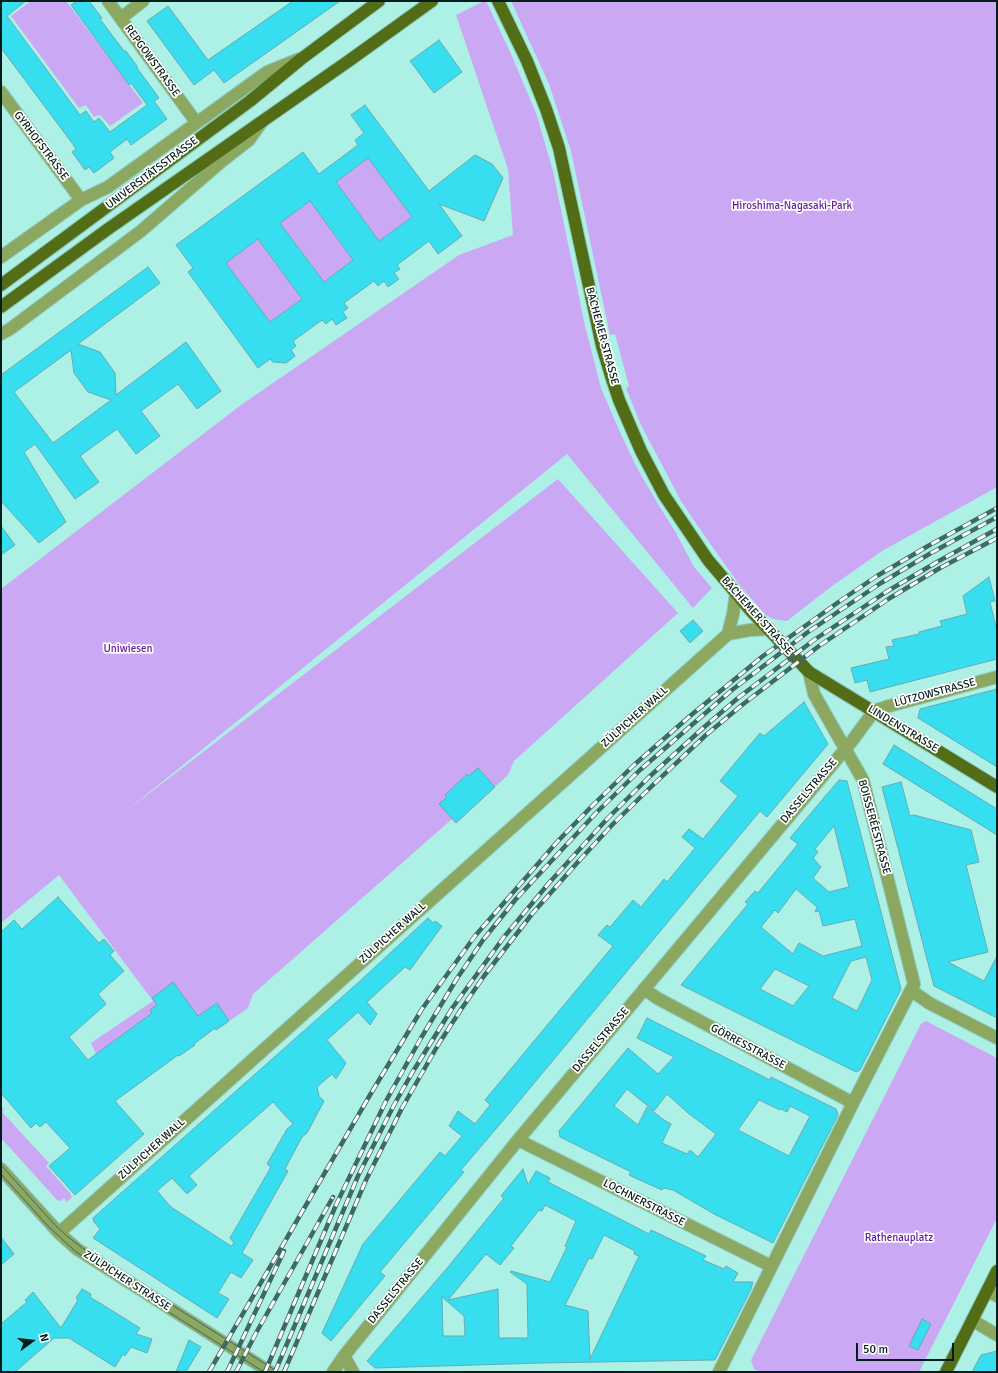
<!DOCTYPE html>
<meta charset="utf-8">
<style>
body{margin:0}
#map{position:relative;width:998px;height:1373px;overflow:hidden;background:#adf0e6;font-family:Signika,sans-serif}
canvas{display:block}
.frame{position:absolute;inset:0;border:2px solid #021d1a;pointer-events:none}
.north{position:absolute;left:12px;top:1321px;width:40px;height:40px;-webkit-text-stroke:3px #fff;paint-order:stroke;rotate:75deg;font-size:11px;font-weight:700;line-height:16px;text-align:center;color:#021d1a}
.north::after{content:'';display:block;margin:auto;width:14px;height:18px;background:#021d1a;clip-path:polygon(50% 0,100% 100%,50% 72%,0 100%)}
.scale{position:absolute;left:856px;top:1343px;width:98px;height:18px;box-sizing:border-box;border:2px solid #021d1a;border-top:0;padding-left:5px;font-size:12px;line-height:14px;white-space:nowrap;color:#021d1a;-webkit-text-stroke:3px #fff;paint-order:stroke}
</style>
<div id="map">
<canvas width="998" height="1373"></canvas>
<div class="frame"></div>
<div class="north">N</div>
<div class="scale">50 m</div>
</div>
<script>
const c = document.querySelector('canvas').getContext('2d');
c.lineJoin = 'round';
function fillPath(path, color) {
  c.fillStyle = color;
  c.fill(path, 'evenodd');
}
function poly(rows) {
  const path = new Path2D();
  for (const r of rows) {
    path.moveTo(r[0], r[1]);
    for (let i = 2; i < r.length; i += 2) path.lineTo(r[i], r[i + 1]);
  }
  return path;
}
function trace(path, color, width, dash) {
  c.strokeStyle = color;
  c.lineWidth = width;
  c.lineCap = dash ? 'butt' : 'round';
  c.setLineDash(dash || []);
  c.stroke(path);
}
function write(font, color, halo, rows, align = 'center') {
  c.font = font + ' Signika,sans-serif';
  c.lineWidth = 3.5;
  c.setLineDash([]);
  c.textBaseline = 'middle';
  c.strokeStyle = halo;
  c.fillStyle = color;
  for (const [text, x, y, turn = 0] of rows) {
    c.save();
    c.translate(x, y);
    c.rotate((+turn || 0) * Math.PI / 180);
    c.textAlign = isNaN(turn) ? turn : align;
    if (halo) c.strokeText(text, 0, 0);
    c.fillText(text, 0, 0);
    c.restore();
  }
}
const green = poly([
 [31,1,66,1,143,103,110,126,100,115,94,117,86,105,79,108,11,16],
 [484,1,486,1,511,54,536,113,553,171,585,326,601,388,619,430,637,468,658,504,676,533,694,567,712,588,693,608,567,454,125,812,558,479,678,613,514,761,508,775,456,823,452,819,253,994,248,1008,216,1030,215,1028,194,1043,195,1045,179,1056,178,1055,125,1094,96,1054,91,1043,153,1001,59,875,1,923,1,589,241,405,459,255,513,235,508,169,456,15],
 [511,1,997,1,997,487,882,551,832,586,787,621,773,619,766,615,741,587,704,535,681,501,641,425,626,388,629,386,615,334,610,335,571,151,549,84],
 [368,158,412,217,373,245,369,227,345,195,330,186],
 [310,201,353,260,321,284,311,271,314,268,290,236,287,238,277,225],
 [258,239,302,299,267,324,223,265],
 [926,1021,997,1058,997,1218,919,1372,761,1372,754,1369,751,1360,921,1024],
 [1,1106,4,1109,2,1112,49,1163,46,1166,70,1193,72,1197,67,1202,64,1198,60,1201,57,1200,1,1138]
]);
const building = poly([
 [1,1,26,1,7,16,80,115,86,111,94,122,99,118,110,132,147,105,131,83,129,85,71,5,77,1,89,1,102,18,100,19,124,51,126,51,137,66,137,68,159,98,154,101,167,119,131,145,127,139,110,152,114,158,94,173,89,167,85,170,72,152,76,149,72,143,1,48,1,1],
 [293,1,340,1,224,83,214,70,194,85,147,21,168,6,208,60,293,1],
 [439,40,462,72,434,93,410,61,439,40],
 [365,105,429,191,475,155,492,164,503,178,484,221,439,204,462,236,438,254,429,241,397,265,400,269,394,273,399,279,388,287,384,281,378,286,374,281,344,303,348,308,343,312,347,318,336,325,332,319,326,324,322,320,293,341,296,346,291,350,295,356,286,363,273,362,270,359,258,368,188,272,193,268,176,245,303,152,319,174,358,145,355,140,364,133,351,115,365,105],
 [368,158,412,217,379,241,336,182,368,158],
 [310,201,353,260,324,282,280,223,310,201],
 [258,239,302,299,270,322,226,263,258,239],
 [148,267,160,283,78,344,100,352,115,373,116,395,186,342,221,391,197,409,178,384,141,411,160,436,136,454,117,429,80,456,99,482,75,499,35,444,24,452,66,522,39,543,1,501,1,375,148,267],
 [71,350,74,373,88,392,111,400,53,443,14,392,71,350],
 [1,526,15,545,1,555,1,526],
 [989,577,995,601,990,602,997,631,997,659,870,692,867,680,855,683,851,668,889,659,886,647,894,646,892,640,919,634,919,632,942,626,940,621,967,614,963,596,989,577],
 [693,620,703,631,690,643,680,631,693,620],
 [997,689,997,767,918,718,920,709,997,689],
 [804,702,828,744,767,817,760,811,506,1117,461,1170,464,1172,380,1272,385,1276,331,1341,322,1333,363,1244,440,1152,445,1156,462,1136,449,1126,458,1111,475,1124,490,1105,485,1100,613,946,598,935,607,925,610,927,633,900,641,907,664,879,667,882,695,848,682,837,689,829,703,839,738,796,720,781,760,733,764,736,804,702],
 [894,745,997,809,997,835,883,764,894,745],
 [478,768,495,787,456,823,439,804,447,797,445,795,467,774,469,776,478,768],
 [839,780,847,781,901,989,860,1070,856,1072,681,985,748,904,745,902,755,891,758,893,798,844,790,838,839,780],
 [834,826,849,887,829,892,813,878,821,867,813,858,818,852,815,849,834,826],
 [796,889,817,907,815,912,819,911,823,926,855,919,862,946,823,956,799,943,793,954,761,927,775,910,778,913,796,889],
 [866,957,872,980,857,1011,832,998,851,961,866,957],
 [775,969,809,986,793,1006,760,989,775,969],
 [901,782,910,816,914,815,971,830,979,862,966,865,988,952,948,962,984,981,997,956,997,1018,934,986,882,787,901,782],
 [58,897,99,943,104,939,114,951,110,955,124,971,98,994,106,1004,69,1037,88,1060,152,1013,150,1010,157,1005,152,998,173,982,198,1016,217,1003,229,1021,216,1030,215,1028,194,1044,195,1045,179,1056,178,1055,115,1101,144,1134,75,1195,49,1166,70,1148,46,1122,40,1127,36,1123,31,1128,1,1093,1,932,14,920,22,929,58,897],
 [428,918,433,923,435,921,442,926,410,970,405,967,367,1002,377,1014,370,1025,358,1012,327,1040,346,1063,336,1079,332,1074,317,1087,319,1096,324,1101,307,1133,302,1137,285,1169,288,1171,242,1253,253,1260,241,1278,231,1272,218,1293,229,1299,217,1318,93,1238,100,1229,94,1222,93,1218,360,981,428,918],
 [273,1102,293,1124,287,1129,267,1164,271,1167,230,1238,234,1243,231,1246,171,1207,157,1191,172,1178,187,1194,197,1185,189,1176,273,1102],
 [647,1018,770,1080,771,1077,836,1109,838,1115,773,1243,714,1214,673,1190,663,1188,662,1190,635,1178,629,1175,631,1172,560,1137,559,1131,628,1048,658,1074,674,1057,637,1038,647,1018],
 [627,1089,654,1111,667,1094,688,1113,716,1134,698,1157,690,1150,687,1154,662,1143,671,1124,664,1120,647,1107,638,1125,614,1106,627,1089],
 [759,1100,780,1110,781,1109,787,1112,790,1106,810,1116,789,1156,738,1130,759,1100],
 [523,1169,528,1185,536,1171,550,1178,548,1182,626,1222,649,1234,651,1230,706,1256,703,1260,724,1269,726,1266,738,1273,733,1282,753,1282,751,1289,715,1360,541,1363,375,1368,367,1361,448,1267,504,1198,501,1196,523,1169],
 [545,1205,576,1221,565,1246,567,1247,550,1282,511,1271,510,1272,527,1284,528,1338,499,1338,498,1289,448,1300,486,1254,500,1265,514,1248,511,1246,539,1210,542,1211,545,1205],
 [604,1235,635,1251,634,1254,639,1256,590,1359,588,1311,565,1305,589,1258,592,1259,604,1235],
 [442,1297,464,1316,465,1336,443,1336,442,1297],
 [1,1237,14,1254,1,1265,1,1237],
 [82,1289,91,1294,90,1297,140,1328,136,1334,152,1339,147,1353,131,1347,125,1356,123,1354,115,1367,69,1338,54,1338,15,1372,1,1372,1,1324,27,1302,25,1300,33,1292,61,1328,78,1300,76,1298,82,1289],
 [922,1319,931,1324,918,1350,909,1346,922,1319],
 [189,1340,201,1347,186,1372,176,1372,189,1340],
 [997,1351,997,1372,972,1372,981,1355,997,1351]
]);
const minor = poly([
 [108,1,196,122],
 [121,18,143,1],
 [1,92,81,200],
 [1,257,81,200,108,187,267,72,299,59],
 [1,334,10,329,141,231,222,161,249,140,261,123],
 [728,634,733,614,736,593],
 [644,989,657,998,853,1103],
 [912,991,929,1003,997,1038],
 [518,1140,771,1266],
 [1,1169,59,1233,77,1249,270,1372],
 [59,1233,728,634,750,630,769,629],
 [987,1291,997,1296],
 [972,1320,997,1335],
 [344,1356,353,1372],
 [333,1372,344,1356,518,1140,852,741,874,711,889,706,997,677],
 [719,1372,853,1103,914,984,863,780,814,694,809,672]
]);
const major = poly([
 [498,1,527,61,546,109,559,148,602,346,611,376,619,400,641,451,664,495,708,560,752,612,809,672,997,787],
 [1,285,250,101,301,59,379,1],
 [1,307,108,229,350,60,432,1],
 [946,1372,997,1271]
]);
const tram = poly([
 [1,1165,54,1224,68,1237,88,1252,278,1372],
 [1,1174,48,1226,75,1251,124,1284,264,1372]
]);
const rail = poly([
 [209,1372,370,1095,422,1009,475,936,557,842,592,806,634,765,690,716,763,656,840,601,877,576,928,546,997,508],
 [227,1372,284,1251],
 [236,1372,256,1333,333,1197],
 [265,1372,336,1205,386,1101,421,1038,456,980,483,940,516,899,597,812,640,770,732,690,808,632,881,583,931,553,997,517],
 [275,1372,358,1176,394,1105,412,1073,453,1007,504,937,549,883,607,819,648,778,702,729,738,698,814,640,886,592,937,562,997,529],
 [284,1372,366,1180,402,1108,438,1045,460,1011,484,976,532,914,577,863,613,824,654,784,706,735,742,705,819,646,890,598,940,568,997,538]
]);
const streetNames = [
 ["REPGOWSTRASSE",152,61,54],
 ["GYRHOFSTRASSE",41,146,53],
 ["UNIVERSITÄTSSTRASSE",152,173,-37],
 ["BACHEMER STRASSE",602,336,75],
 ["BACHEMER STRASSE",757,616,48],
 ["LÜTZOWSTRASSE",935,693,-15],
 ["ZÜLPICHER WALL",635,717,-42],
 ["LINDENSTRASSE",903,729,31],
 ["DASSELSTRASSE",809,791,-50],
 ["BOISSERÉESTRASSE",874,827,75],
 ["ZÜLPICHER WALL",393,933,-42],
 ["DASSELSTRASSE",601,1040,-50],
 ["GÖRRESSTRASSE",748,1047,28],
 ["ZÜLPICHER WALL",152,1149,-42],
 ["LOCHNERSTRASSE",644,1203,27],
 ["ZÜLPICHER STRASSE",127,1281,33],
 ["DASSELSTRASSE",396,1291,-51]
];
const parkNames = [
 ["Hiroshima-Nagasaki-Park",792,206],
 ["Uniwiesen",128,649],
 ["Rathenauplatz",899,1238]
];
fillPath(green, '#cba8f3');
fillPath(building, '#36deef');
trace(building, '#68aab2', 1);
trace(minor, '#8ecac1', 14);
trace(major, '#8ecac1', 14);
trace(minor, '#8ca75f', 12);
trace(major, '#536d17', 12);
trace(tram, '#3f6963', 1);
trace(rail, '#3f6963', 4.5);
trace(rail, '#fff', 3, [9]);
write('11px', '#021d1a', '#fff', streetNames);
write('11px', '#681ca0', '#fff', parkNames);
</script>
